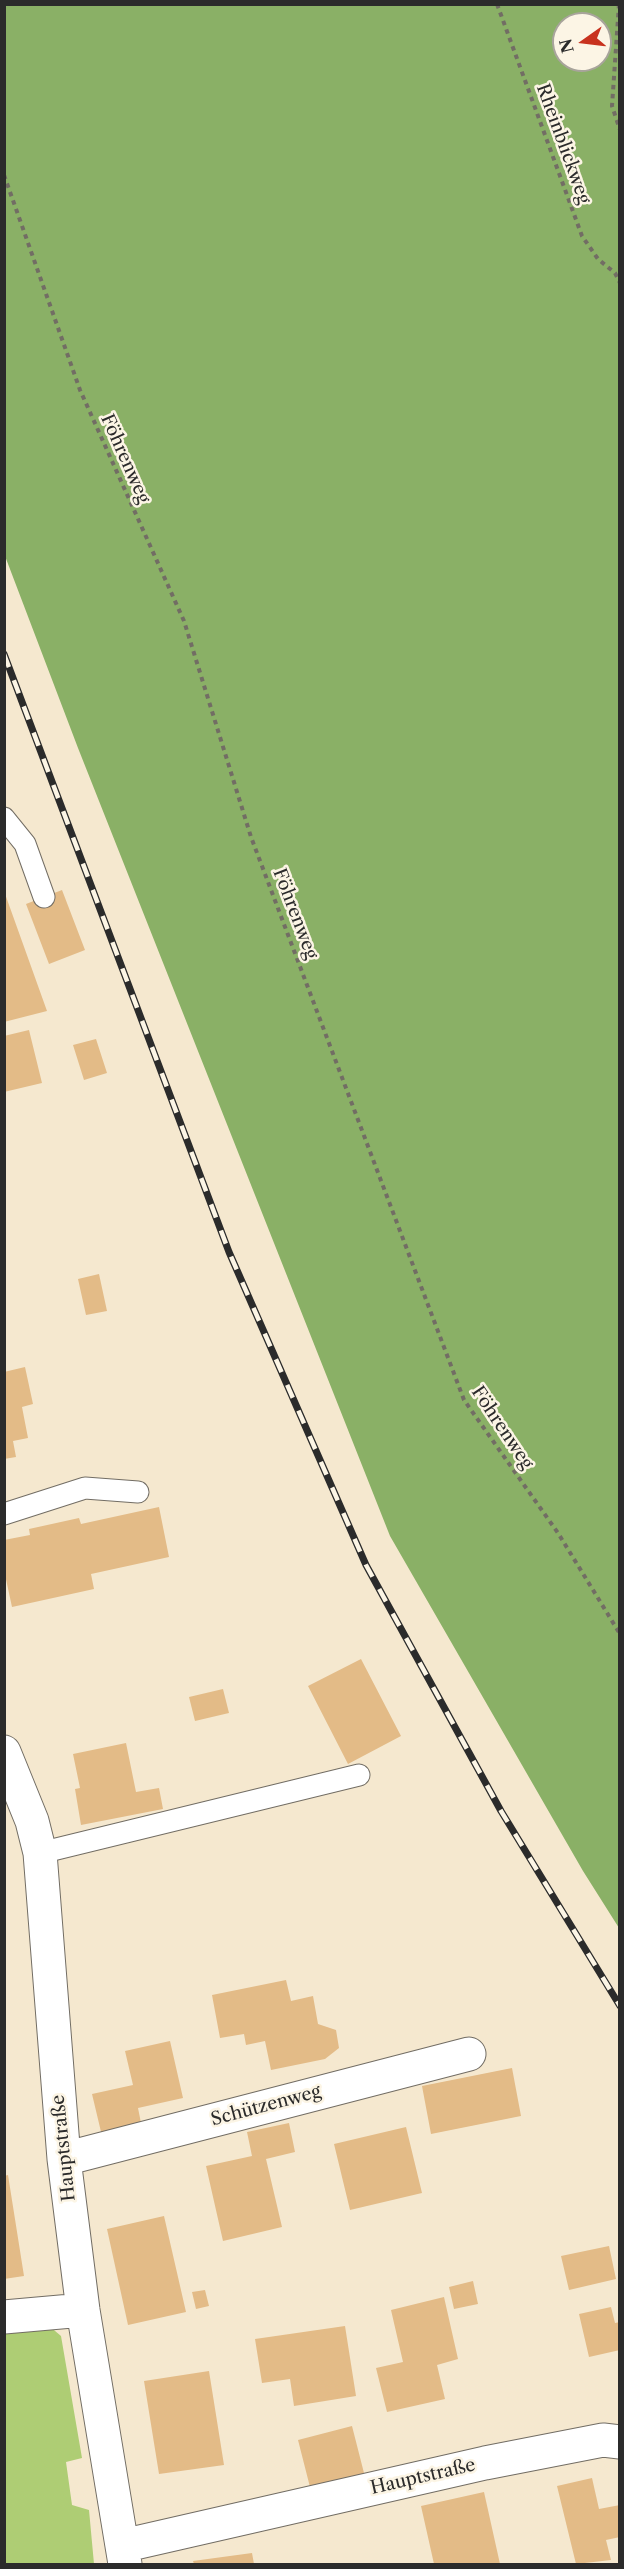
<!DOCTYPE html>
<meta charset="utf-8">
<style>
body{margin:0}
#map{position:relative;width:624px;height:2569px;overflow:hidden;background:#f5e8cf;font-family:"Libre Caslon Text",serif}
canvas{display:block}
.frame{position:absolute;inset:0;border:6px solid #2b2b2b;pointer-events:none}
.north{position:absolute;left:552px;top:12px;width:60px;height:60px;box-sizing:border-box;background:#fcf5e5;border:2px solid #a8a49b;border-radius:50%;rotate:256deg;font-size:16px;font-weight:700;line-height:24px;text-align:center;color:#2b2b2b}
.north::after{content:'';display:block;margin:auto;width:21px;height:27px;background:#c8321e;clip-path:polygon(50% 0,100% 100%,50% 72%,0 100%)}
</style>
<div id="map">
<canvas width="624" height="2569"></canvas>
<div class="frame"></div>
<div class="north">N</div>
</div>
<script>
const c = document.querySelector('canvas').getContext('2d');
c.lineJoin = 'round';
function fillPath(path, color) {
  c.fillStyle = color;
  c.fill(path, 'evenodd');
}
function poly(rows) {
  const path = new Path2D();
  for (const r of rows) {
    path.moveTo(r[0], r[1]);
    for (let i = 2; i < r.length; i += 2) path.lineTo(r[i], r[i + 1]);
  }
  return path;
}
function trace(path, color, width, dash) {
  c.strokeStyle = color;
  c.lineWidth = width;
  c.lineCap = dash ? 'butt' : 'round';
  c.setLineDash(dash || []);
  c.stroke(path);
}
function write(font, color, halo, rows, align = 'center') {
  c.font = font + ' "Libre Caslon Text",serif';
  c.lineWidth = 5;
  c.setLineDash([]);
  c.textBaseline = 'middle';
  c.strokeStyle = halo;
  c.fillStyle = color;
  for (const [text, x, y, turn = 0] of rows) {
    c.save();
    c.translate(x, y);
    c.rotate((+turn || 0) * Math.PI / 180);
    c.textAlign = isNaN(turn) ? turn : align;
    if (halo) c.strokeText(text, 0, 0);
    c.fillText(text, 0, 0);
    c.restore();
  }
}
const green = poly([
 [48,2325,61,2336,82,2458,66,2462,72,2505,89,2510,94,2564,5,2564,5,2328]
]);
const forest = poly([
 [5,4,619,5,619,1928,583,1871,390,1536,78,748,5,556],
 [564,24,600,24,600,60,564,60]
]);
const building = poly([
 [62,890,85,950,49,964,26,904],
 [4,891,47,1011,4,1022],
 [29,1030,42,1083,4,1092,4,1036],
 [96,1039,107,1073,84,1080,73,1045],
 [99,1274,107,1311,86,1315,78,1279],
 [25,1367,33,1404,22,1407,28,1438,13,1441,16,1457,4,1459,4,1372],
 [159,1507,169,1557,91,1574,94,1589,12,1607,4,1570,4,1540,30,1535,29,1529,79,1518,81,1524],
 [361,1659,401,1736,348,1764,308,1686],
 [223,1689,229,1713,195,1721,189,1697],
 [126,1743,136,1792,159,1788,163,1809,81,1825,75,1789,80,1788,73,1754],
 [286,1980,291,2001,313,1996,318,2024,336,2030,339,2048,325,2059,271,2070,265,2041,246,2045,244,2034,220,2038,212,1995],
 [170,2041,183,2098,138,2108,142,2128,102,2136,92,2094,133,2085,125,2051],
 [512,2068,521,2116,431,2134,422,2086],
 [289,2123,295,2152,266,2159,282,2227,223,2241,206,2166,252,2156,247,2132],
 [406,2127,422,2193,350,2210,334,2144],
 [8,2175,24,2276,4,2279,4,2176],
 [164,2216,186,2312,128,2325,107,2229],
 [609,2246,616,2279,569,2290,561,2256],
 [473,2281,478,2304,454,2309,449,2287],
 [205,2290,209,2306,196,2309,192,2292],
 [444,2297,458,2359,437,2365,445,2399,387,2412,376,2368,403,2362,391,2310],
 [611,2307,615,2323,620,2322,620,2350,589,2357,579,2314],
 [345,2326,356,2396,294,2406,290,2379,262,2383,255,2339],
 [209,2371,224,2465,159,2474,144,2381],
 [352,2426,365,2477,311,2491,298,2440],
 [592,2478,599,2509,620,2505,620,2537,606,2540,611,2560,576,2564,557,2486],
 [484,2492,500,2564,434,2564,421,2506],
 [252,2553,254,2564,194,2564,193,2561]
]);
const path = poly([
 [497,4,582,236,598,259,615,273,620,283],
 [619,4,612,106,620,130],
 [4,175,80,390,184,621,251,837,464,1400,558,1533,620,1634]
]);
const lane = poly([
 [4,818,25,844,44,897],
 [4,1514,85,1488,138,1492],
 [40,1853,359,1775]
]);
const street = poly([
 [4,1752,32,1821,40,1853,64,2159,83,2310,125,2564],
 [64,2159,469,2054],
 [4,2317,83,2310],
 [122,2546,485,2463,603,2440,620,2442]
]);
const rail = poly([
 [4,654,229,1252,366,1565,501,1811,620,2006]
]);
const streetNames = [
 ["Rheinblickweg",563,144,70],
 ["Föhrenweg",125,459,66],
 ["Föhrenweg",295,914,69],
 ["Föhrenweg",502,1428,56],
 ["Schützenweg",266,2106,-15],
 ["Hauptstraße",64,2148,-96],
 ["Hauptstraße",423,2477,-13]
];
fillPath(green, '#aecd74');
fillPath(forest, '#8ab066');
fillPath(building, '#e3bb87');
trace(lane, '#726d64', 23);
trace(street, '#726d64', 35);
trace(path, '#726d64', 4, [4.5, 4.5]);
trace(lane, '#fff', 21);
trace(street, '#fff', 33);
trace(rail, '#2b2b2b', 7);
trace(rail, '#fcf5e5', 4.5, [14]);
write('18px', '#2b2b2b', '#fcf5e5', streetNames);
</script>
